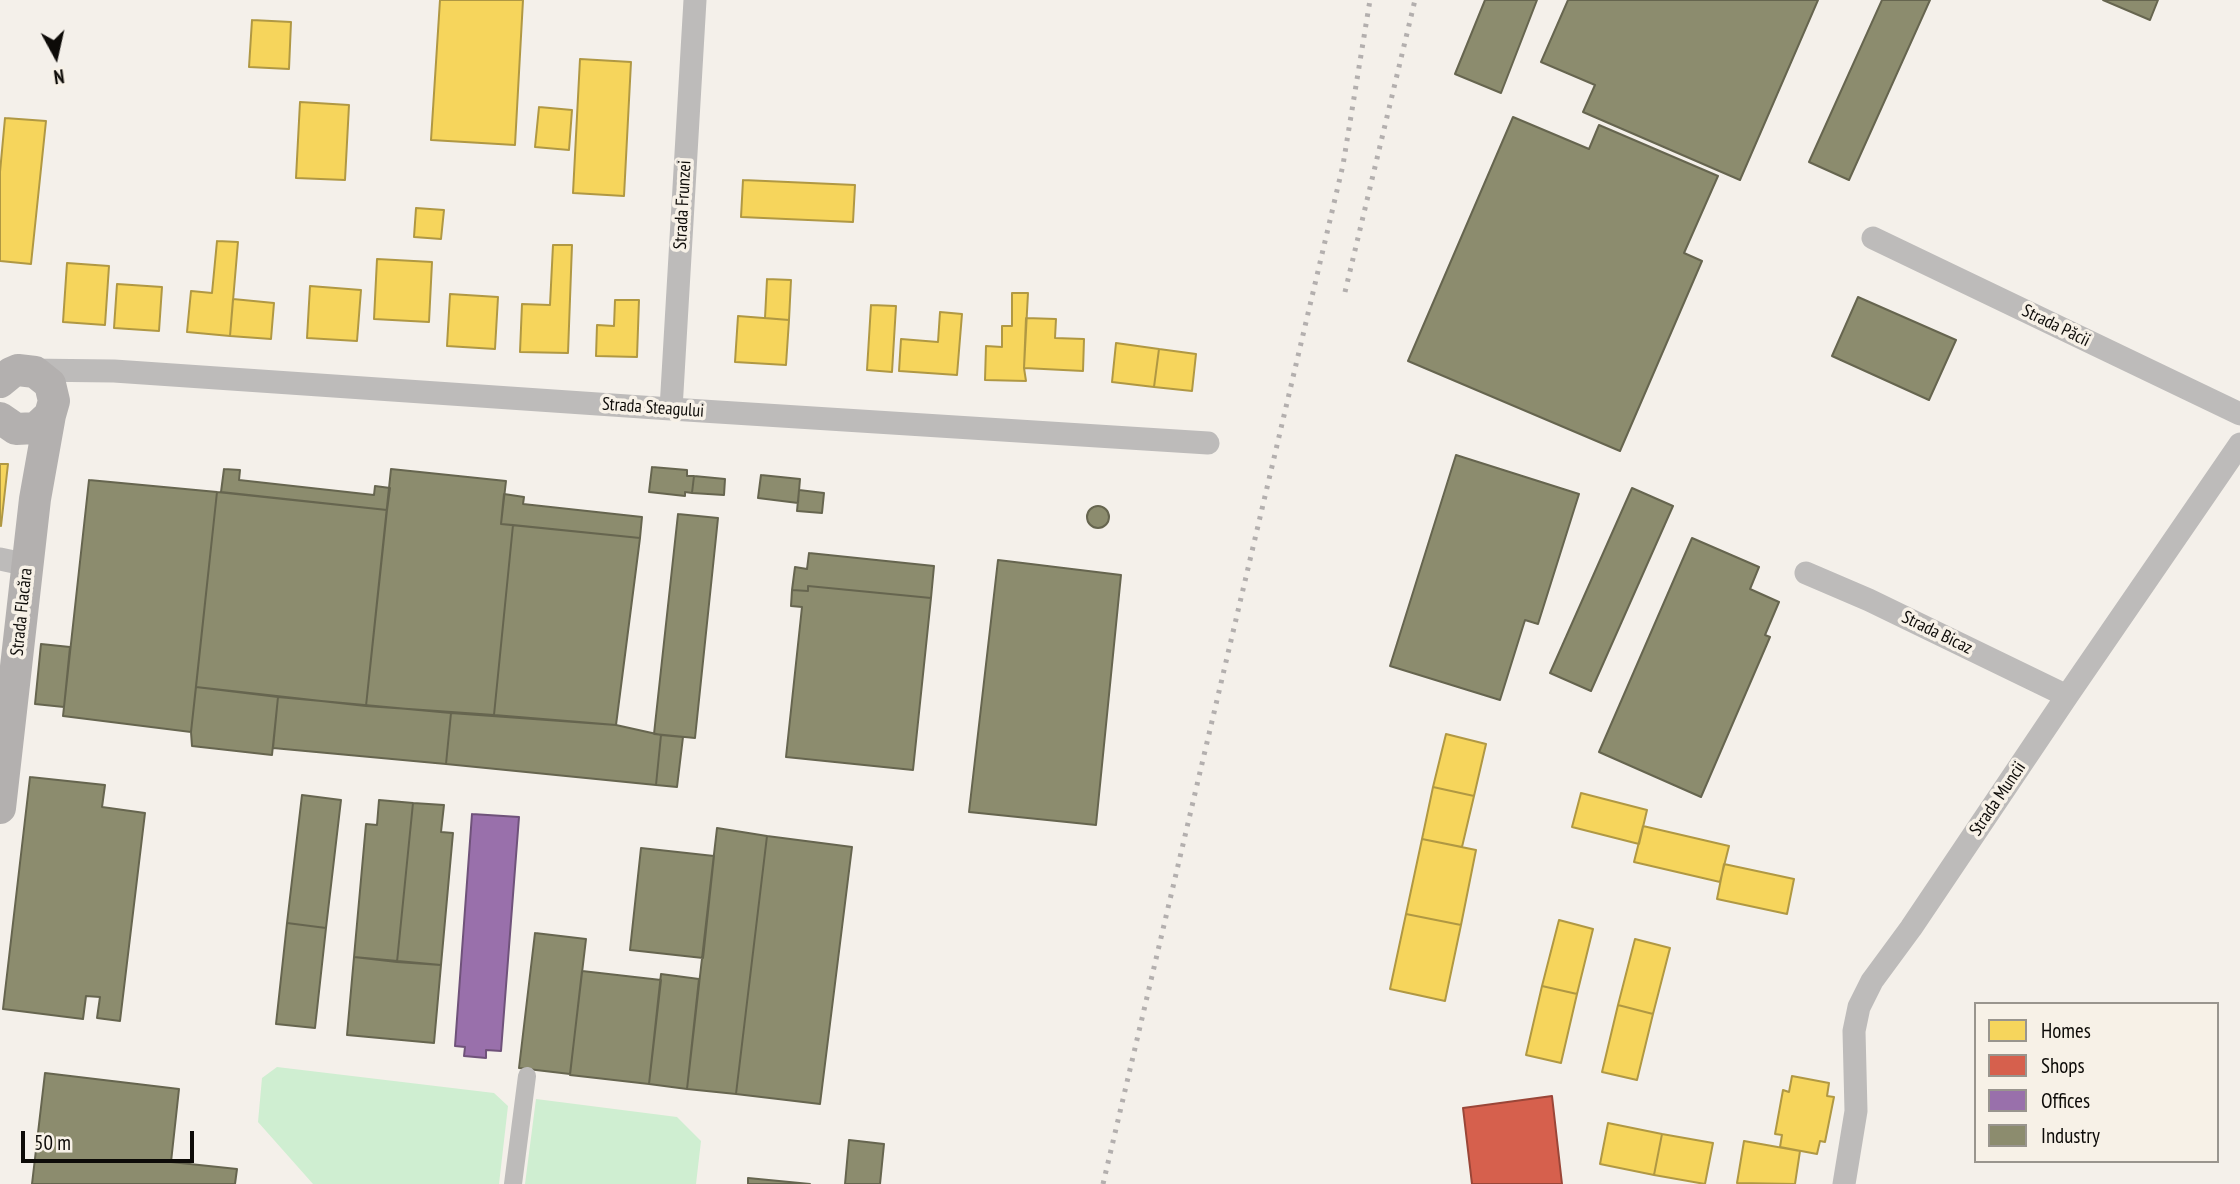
<!DOCTYPE html>
<meta charset="utf-8">
<style>
body{margin:0}
#map{position:relative;width:2240px;height:1184px;overflow:hidden;background:#f4f0ea;font-family:"PT Sans Narrow",sans-serif}
canvas{display:block}
.legend{position:absolute;left:1974px;top:1002px;width:245px;height:161px;box-sizing:border-box;background:#f7f1e7;border:2px solid #99958e;margin:0;padding:9px 12px;list-style:none;font-size:21px;color:#0d0b08}
.legend li{display:flex;align-items:center;gap:14px;height:35px}
.legend b{width:35px;border:2px solid #99958e}
.north{position:absolute;left:21px;top:21px;width:70px;height:70px;-webkit-text-stroke:5px #f7f1e7;paint-order:stroke;rotate:172deg;font-size:19px;font-weight:700;line-height:28px;text-align:center;color:#0d0b08}
.north::after{content:'';display:block;margin:auto;width:24px;height:32px;background:#0d0b08;clip-path:polygon(50% 0,100% 100%,50% 72%,0 100%)}
.scale{position:absolute;left:21px;top:1131px;width:173px;height:32px;box-sizing:border-box;border:4px solid #0d0b08;border-top:0;padding-left:9px;font-size:21px;line-height:24px;white-space:nowrap;color:#0d0b08;-webkit-text-stroke:5px #f7f1e7;paint-order:stroke}
</style>
<div id="map">
<canvas width="2240" height="1184"></canvas>
<ul class="legend">
<li><b style="height:19px;background:#f6d55c"></b>Homes</li>
<li><b style="height:19px;background:#d6604d"></b>Shops</li>
<li><b style="height:19px;background:#9970ab"></b>Offices</li>
<li><b style="height:19px;background:#8c8c6e"></b>Industry</li>
</ul>
<div class="north">N</div>
<div class="scale">50 m</div>
</div>
<script>
const c = document.querySelector('canvas').getContext('2d');
c.lineJoin = 'round';
function fillPath(path, color) {
  c.fillStyle = color;
  c.fill(path, 'evenodd');
}
function poly(rows) {
  const path = new Path2D();
  for (const r of rows) {
    if (r.length === 3) {
      path.moveTo(r[0] + r[2], r[1]);
      path.arc(r[0], r[1], r[2], 0, 2 * Math.PI);
      continue;
    }
    path.moveTo(r[0], r[1]);
    for (let i = 2; i < r.length; i += 2) path.lineTo(r[i], r[i + 1]);
  }
  return path;
}
function trace(path, color, width, dash) {
  c.strokeStyle = color;
  c.lineWidth = width;
  c.lineCap = dash ? 'butt' : 'round';
  c.setLineDash(dash || []);
  c.stroke(path);
}
function write(font, color, halo, rows, align = 'center') {
  c.font = font + ' "PT Sans Narrow",sans-serif';
  c.lineWidth = 7;
  c.setLineDash([]);
  c.textBaseline = 'middle';
  c.strokeStyle = halo;
  c.fillStyle = color;
  for (const [text, x, y, turn = 0] of rows) {
    c.save();
    c.translate(x, y);
    c.rotate((+turn || 0) * Math.PI / 180);
    c.textAlign = isNaN(turn) ? turn : align;
    if (halo) c.strokeText(text, 0, 0);
    c.fillText(text, 0, 0);
    c.restore();
  }
}
const green = poly([
 [277,1067,494,1093,508,1106,499,1184,313,1184,258,1122,262,1078],
 [536,1099,677,1117,701,1141,696,1184,525,1184]
]);
const homes = poly([
 [440,0,523,0,515,145,431,140,440,0],
 [252,20,291,22,289,69,249,67,252,20],
 [580,59,631,62,624,196,573,193,580,59],
 [300,102,349,105,345,180,296,178,300,102],
 [539,107,572,110,569,150,535,147,539,107],
 [5,118,46,121,31,264,0,261,0,172,5,118],
 [743,180,855,185,853,222,741,217,743,180],
 [416,208,444,210,441,239,414,237,416,208],
 [217,241,238,242,230,336,187,332,191,291,212,293,217,241],
 [553,245,572,245,568,353,520,352,522,304,550,305,553,245],
 [377,259,432,262,429,322,374,319,377,259],
 [67,263,109,266,105,325,63,322,67,263],
 [767,279,791,280,789,320,765,318,767,279],
 [117,284,162,287,159,331,114,328,117,284],
 [310,286,361,290,357,341,307,338,310,286],
 [1012,293,1028,293,1024,368,1026,381,985,380,986,346,1002,347,1002,326,1012,326,1012,293],
 [450,294,498,297,495,349,447,346,450,294],
 [233,299,274,303,271,339,230,336,233,299],
 [615,300,639,300,637,357,596,356,597,325,614,326,615,300],
 [871,305,896,306,892,372,867,370,871,305],
 [940,312,962,314,957,375,899,371,901,339,938,342,940,312],
 [738,316,789,320,786,365,735,362,738,316],
 [1026,318,1056,319,1055,338,1084,339,1083,371,1024,368,1026,318],
 [1116,343,1159,349,1154,387,1112,382,1116,343],
 [1159,349,1196,354,1192,391,1154,387,1159,349],
 [0,464,8,464,1,526,0,525,0,464],
 [1446,734,1486,744,1474,796,1433,787,1446,734],
 [1433,787,1474,796,1462,847,1422,839,1433,787],
 [1581,793,1647,810,1639,844,1572,827,1581,793],
 [1643,826,1729,846,1720,882,1634,862,1643,826],
 [1422,839,1476,850,1461,925,1406,914,1422,839],
 [1724,864,1794,879,1787,914,1717,899,1724,864],
 [1406,914,1461,925,1445,1001,1390,989,1406,914],
 [1559,920,1593,929,1577,994,1542,986,1559,920],
 [1635,939,1670,948,1653,1014,1618,1005,1635,939],
 [1542,986,1577,994,1561,1063,1526,1055,1542,986],
 [1618,1005,1653,1014,1637,1080,1602,1072,1618,1005],
 [1792,1076,1829,1083,1827,1096,1834,1097,1825,1142,1820,1141,1817,1154,1780,1147,1782,1135,1775,1134,1783,1090,1789,1092,1792,1076],
 [1608,1123,1662,1134,1654,1175,1600,1164,1608,1123],
 [1662,1134,1713,1143,1705,1184,1654,1175,1662,1134],
 [1744,1141,1800,1151,1795,1184,1737,1183,1744,1141]
]);
const shops = poly([
 [1552,1096,1562,1184,1472,1184,1463,1108,1552,1096]
]);
const offices = poly([
 [472,814,519,817,501,1051,486,1050,486,1058,464,1056,465,1047,455,1046,472,814]
]);
const industry = poly([
 [1485,0,1537,0,1501,93,1455,74,1485,0],
 [1568,0,1818,0,1740,180,1583,112,1595,85,1541,62,1568,0],
 [1882,0,1930,0,1849,180,1809,162,1882,0],
 [2103,0,2158,0,2150,20,2103,0],
 [1513,117,1589,149,1599,125,1718,176,1684,253,1702,261,1620,451,1408,361,1513,117],
 [1858,297,1956,340,1929,400,1832,356,1858,297],
 [1456,455,1579,494,1538,624,1525,620,1500,700,1390,666,1456,455],
 [652,467,687,470,687,476,694,476,692,493,685,492,685,496,649,492,652,467],
 [224,469,240,470,239,480,374,495,375,486,390,488,387,510,221,492,224,469],
 [391,469,506,481,501,524,513,525,494,715,366,706,391,469],
 [761,475,800,479,798,503,758,498,761,475],
 [694,476,725,479,724,495,692,493,694,476],
 [89,480,217,492,191,732,63,716,89,480],
 [1632,488,1673,506,1591,691,1550,673,1632,488],
 [799,490,824,493,822,513,797,511,799,490],
 [217,492,387,510,366,706,196,687,217,492],
 [504,494,524,497,523,504,642,517,640,538,501,524,504,494],
 [1098,517,11],
 [678,514,718,518,695,738,654,734,678,514],
 [513,525,640,538,616,725,494,715,513,525],
 [1692,538,1759,567,1750,589,1779,602,1765,635,1770,637,1701,797,1599,752,1692,538],
 [809,553,934,566,931,598,808,586,808,591,792,590,795,567,807,569,809,553],
 [998,560,1121,575,1096,825,969,812,998,560],
 [808,586,931,598,913,770,786,757,802,607,791,606,792,590,808,591,808,586],
 [41,644,70,647,64,707,35,704,41,644],
 [196,687,278,697,272,755,192,746,191,732,196,687],
 [278,697,451,713,446,764,273,748,278,697],
 [451,713,616,725,661,735,656,785,446,764,451,713],
 [661,735,683,737,677,787,656,785,661,735],
 [30,777,105,785,102,807,145,813,120,1021,97,1018,100,997,86,996,83,1019,3,1009,30,777],
 [302,795,341,800,326,928,287,923,302,795],
 [379,800,413,803,397,962,354,957,366,824,377,825,379,800],
 [413,803,444,805,441,832,453,833,441,965,397,962,413,803],
 [717,828,767,836,736,1094,687,1089,717,828],
 [767,836,852,847,820,1104,736,1094,767,836],
 [641,848,714,856,703,958,630,950,641,848],
 [287,923,326,928,315,1028,276,1024,287,923],
 [535,933,586,939,570,1074,519,1068,535,933],
 [354,957,441,965,434,1043,347,1035,354,957],
 [582,971,661,980,649,1084,570,1075,582,971],
 [661,974,699,979,687,1089,649,1084,661,974],
 [45,1073,179,1089,171,1162,237,1169,235,1184,32,1184,45,1073],
 [849,1140,884,1144,880,1184,845,1184,849,1140],
 [748,1178,810,1184,748,1184,748,1178]
]);
const pedestrian = poly([
 [513,1184,527,1076]
]);
const minor = poly([
 [1873,238,2240,414],
 [27,370,114,371,671,409,1208,443],
 [671,409,695,0],
 [0,559,28,565],
 [1806,573,1869,600,2067,696],
 [1844,1184,1856,1111,1854,1031,1859,1007,1872,981,1911,928,2067,696,2240,444]
]);
const secondary = poly([
 [0,382,11,373,18,370,35,372,50,384,54,401,50,415,36,428,16,429,0,418],
 [0,808,35,499,50,415]
]);
const rail = poly([
 [1345,292,1415,0],
 [1103,1184,1343,165,1370,0]
]);
const streetNames = [
 ["Strada Frunzei",683,205,-87],
 ["Strada Păcii",2056,326,26],
 ["Strada Steagului",653,408,4],
 ["Strada Flacăra",22,612,-84],
 ["Strada Bicaz",1937,633,26],
 ["Strada Muncii",1998,799,-56]
];
fillPath(green, '#cfeed1');
fillPath(homes, '#f6d55c');
trace(homes, '#b09843', 2);
fillPath(shops, '#d6604d');
trace(shops, '#9a4638', 2);
fillPath(offices, '#9970ab');
trace(offices, '#6f527a', 2);
fillPath(industry, '#8c8c6e');
trace(industry, '#66654f', 2);
trace(pedestrian, '#bdbbba', 18);
trace(minor, '#bdbbba', 23);
trace(secondary, '#b3b0af', 32);
trace(rail, '#b3afae', 5, [3.5, 7]);
write('18px', '#0d0b08', '#f7f1e7', streetNames);
</script>
